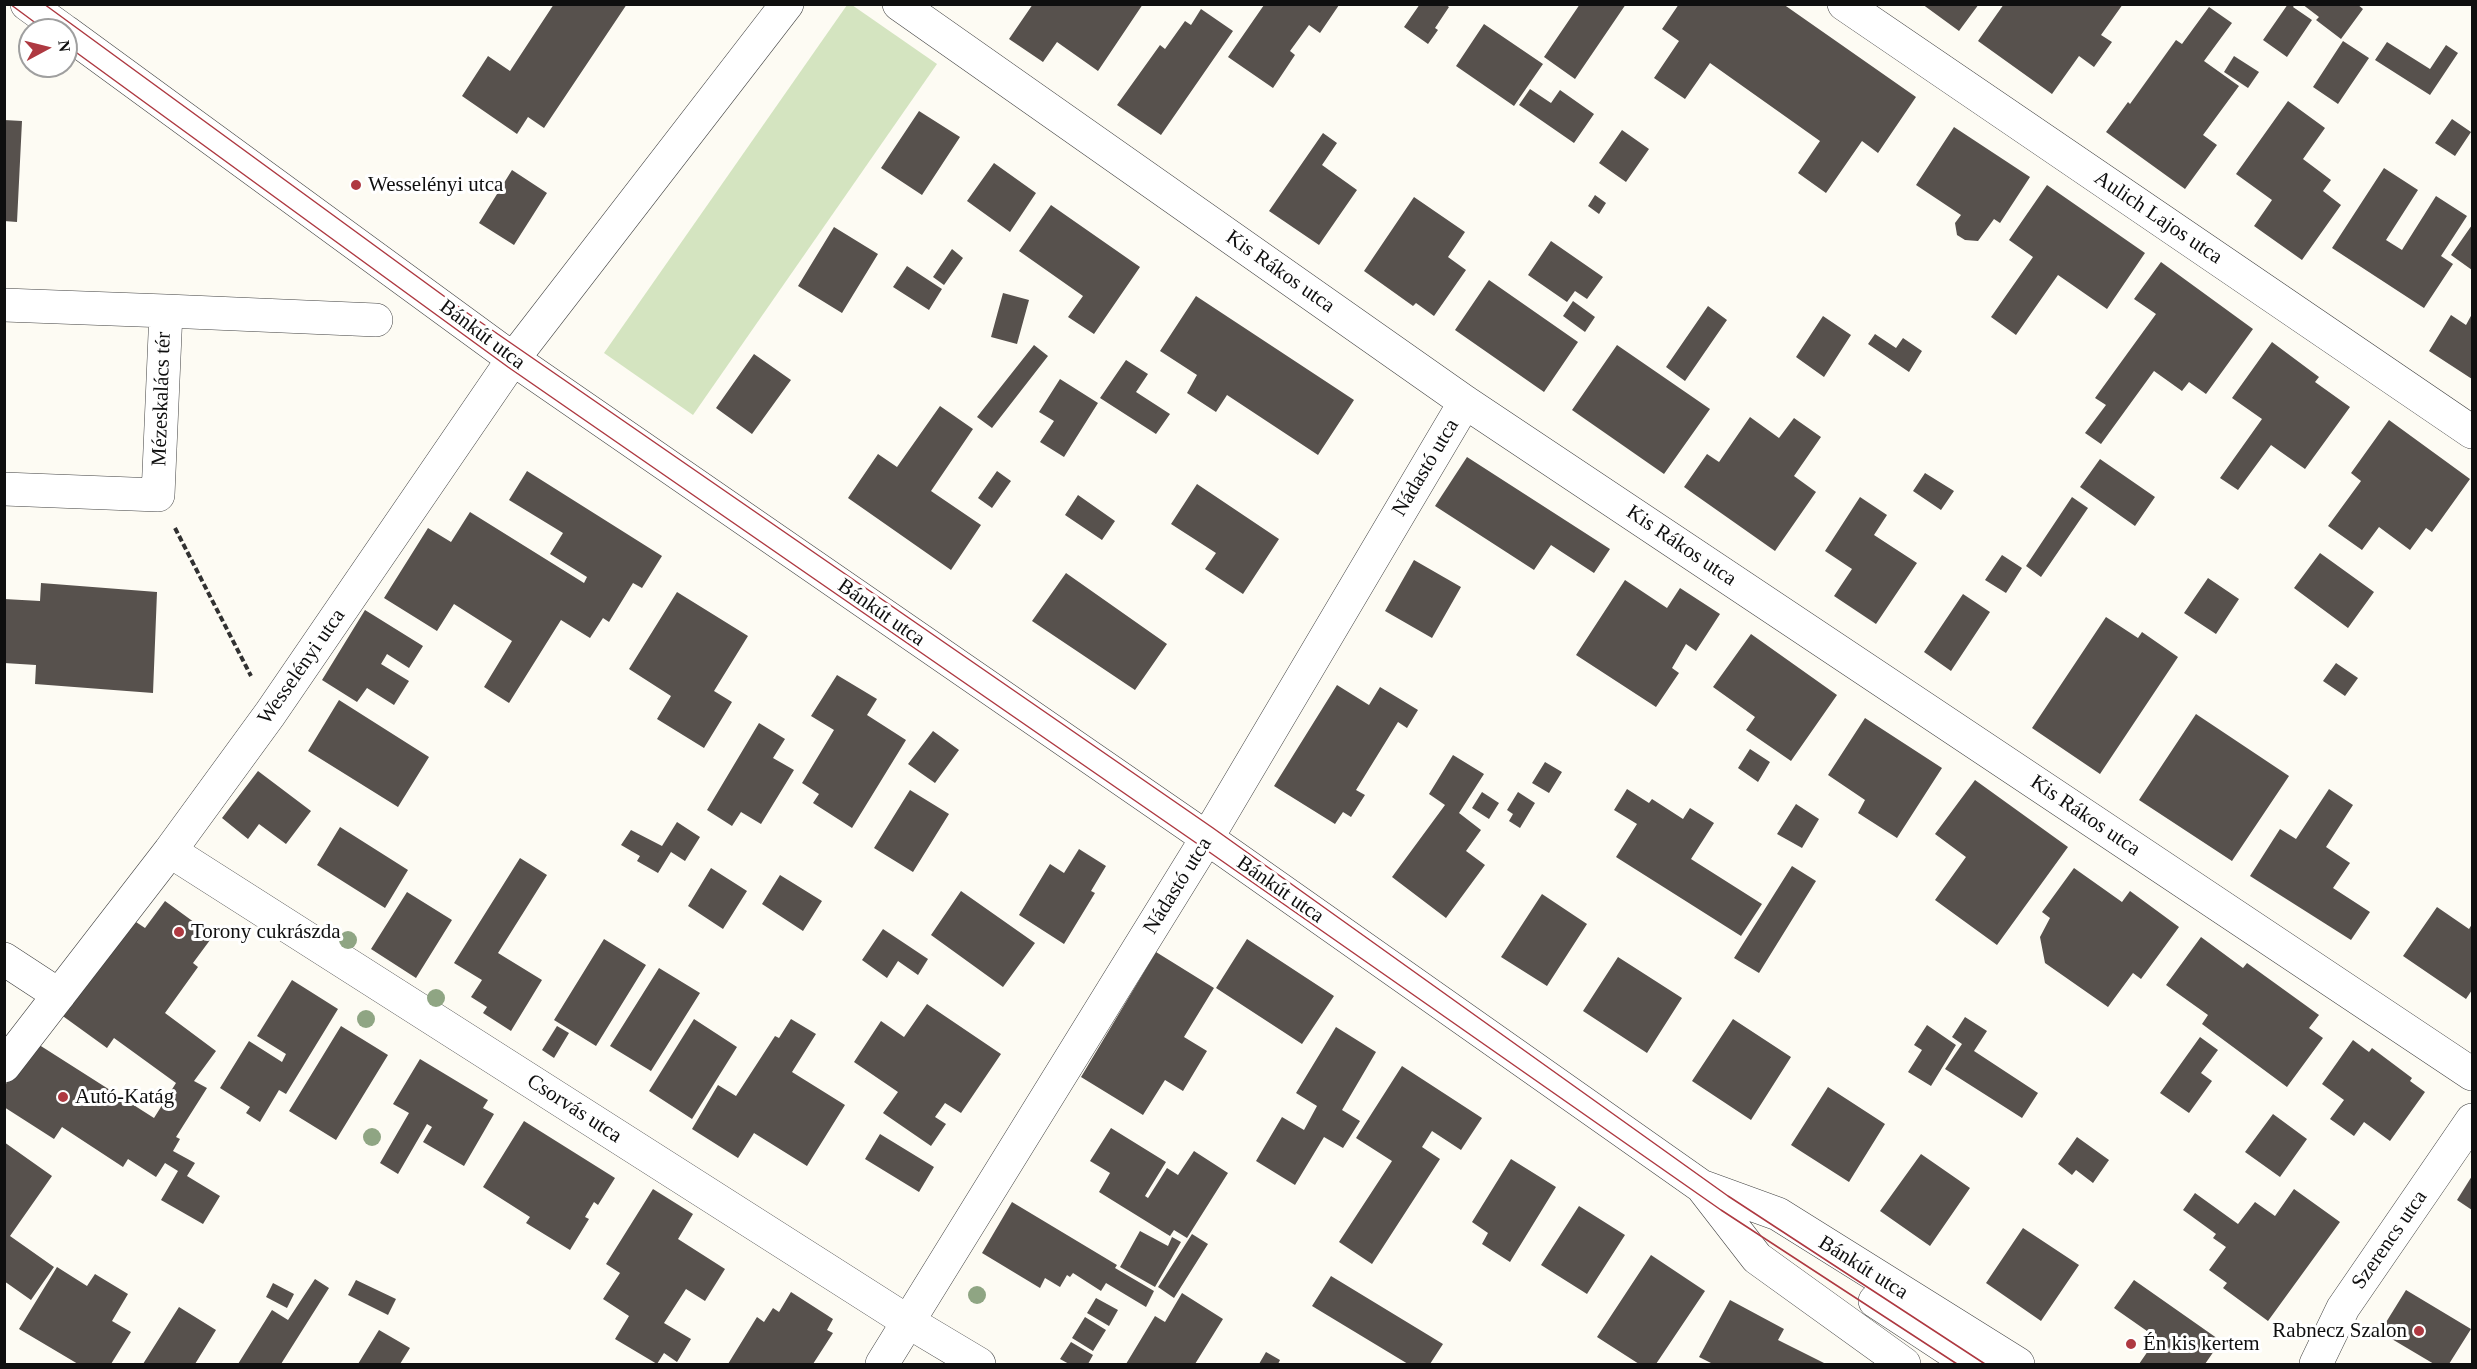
<!DOCTYPE html>
<meta charset="utf-8">
<style>
body{margin:0}
#map{position:relative;width:2477px;height:1369px;overflow:hidden;background:#fdfbf3;font-family:"Times New Roman",serif}
canvas{display:block}
.frame{position:absolute;inset:0;border:6px solid #0f0f0f;pointer-events:none}
.north{position:absolute;left:18px;top:18px;width:60px;height:60px;box-sizing:border-box;background:#fff;border:2px solid #9f9f9f;border-radius:50%;rotate:83deg;font-size:16px;font-weight:700;line-height:24px;text-align:center;color:#0f0f0f}
.north::after{content:'';display:block;margin:auto;width:21px;height:27px;background:#ae3941;clip-path:polygon(50% 0,100% 100%,50% 72%,0 100%)}
</style>
<div id="map">
<canvas width="2477" height="1369"></canvas>
<div class="frame"></div>
<div class="north">N</div>
</div>
<script>
const c = document.querySelector('canvas').getContext('2d');
c.lineJoin = 'round';
function fillPath(path, color) {
  c.fillStyle = color;
  c.fill(path, 'evenodd');
}
function poly(rows) {
  const path = new Path2D();
  for (const r of rows) {
    path.moveTo(r[0], r[1]);
    for (let i = 2; i < r.length; i += 2) path.lineTo(r[i], r[i + 1]);
  }
  return path;
}
function trace(path, color, width, dash) {
  c.strokeStyle = color;
  c.lineWidth = width;
  c.lineCap = dash ? 'butt' : 'round';
  c.setLineDash(dash || []);
  c.stroke(path);
}
function write(font, color, halo, rows, align = 'center') {
  c.font = font + ' "Times New Roman",serif';
  c.lineWidth = 6;
  c.setLineDash([]);
  c.textBaseline = 'middle';
  c.strokeStyle = halo;
  c.fillStyle = color;
  for (const [text, x, y, turn = 0] of rows) {
    c.save();
    c.translate(x, y);
    c.rotate((+turn || 0) * Math.PI / 180);
    c.textAlign = isNaN(turn) ? turn : align;
    if (halo) c.strokeText(text, 0, 0);
    c.fillText(text, 0, 0);
    c.restore();
  }
}
const green = poly([
 [847,5,852,5,937,64,693,415,604,353]
]);
const building = poly([
 [554,4,627,4,544,128,528,117,517,134,462,96,488,56,510,71],
 [1033,4,1143,4,1098,71,1057,42,1043,62,1009,39],
 [1420,4,1445,4,1449,7,1435,28,1438,30,1428,44,1404,27],
 [1580,4,1626,4,1575,79,1544,57],
 [1679,4,1783,4,1916,97,1878,153,1862,141,1826,193,1798,173,1820,141,1710,63,1685,99,1654,78,1679,41,1662,29],
 [1922,4,1979,4,1959,31],
 [2004,4,2123,4,2101,35,2112,42,2094,67,2079,56,2052,94,1978,41],
 [2288,4,2295,4,2293,7,2312,20,2287,57,2263,40],
 [2302,4,2357,4,2363,9,2341,39,2316,20,2319,17],
 [1264,5,1339,5,1320,33,1309,25,1290,51,1295,55,1273,88,1228,57],
 [2209,7,2232,23,2204,61,2239,86,2203,135,2217,145,2185,189,2106,132,2128,102,2130,104,2176,40,2182,44],
 [1201,9,1233,31,1161,135,1117,105,1160,45,1165,49,1185,21,1191,25],
 [1484,24,1543,64,1514,106,1456,66],
 [2343,41,2369,58,2338,104,2313,87],
 [2387,42,2430,69,2446,45,2458,53,2430,95,2375,60],
 [2234,56,2259,72,2248,88,2224,72],
 [1530,89,1551,103,1560,90,1594,114,1574,143,1519,105],
 [2288,101,2325,128,2303,159,2331,180,2323,191,2341,205,2302,260,2254,226,2272,200,2236,174],
 [919,111,960,137,922,195,881,168],
 [2452,119,2471,132,2455,156,2435,143],
 [4,120,22,121,17,222,4,221],
 [1954,127,2030,177,2000,223,1994,219,1978,241,1965,240,1957,235,1955,223,1961,215,1916,185],
 [1622,130,1649,149,1626,182,1599,163],
 [1323,133,1337,143,1322,165,1357,190,1319,245,1269,211],
 [994,163,1036,193,1010,232,967,201],
 [2384,168,2418,190,2386,240,2402,250,2436,196,2467,216,2441,256,2453,264,2424,308,2332,248],
 [512,170,547,193,514,245,479,223],
 [2047,185,2145,253,2107,309,2058,275,2016,335,1991,317,2033,257,2009,240],
 [1595,195,1606,203,1599,214,1588,206],
 [1414,197,1465,232,1448,257,1466,270,1434,316,1416,303,1413,306,1364,271],
 [1051,205,1140,267,1094,334,1068,317,1083,296,1019,251],
 [2472,225,2472,270,2451,255],
 [834,227,878,254,842,313,798,286],
 [1551,241,1603,277,1587,299,1575,291,1567,302,1528,275],
 [952,249,963,258,944,285,933,277],
 [2161,262,2253,329,2206,394,2189,382,2182,391,2154,371,2101,444,2085,433,2106,405,2095,398,2156,314,2134,299],
 [907,266,942,289,929,310,893,287],
 [1489,280,1578,342,1544,392,1455,330],
 [1003,293,1029,300,1017,344,991,337],
 [1196,296,1354,400,1318,455,1227,395,1216,412,1187,393,1197,375,1160,351],
 [1573,301,1595,317,1585,332,1563,316],
 [1708,306,1727,320,1685,381,1666,367],
 [2472,314,2472,379,2429,351,2451,315,2466,325],
 [1823,316,1851,335,1824,377,1796,357],
 [1875,334,1896,348,1903,338,1922,351,1909,372,1868,344],
 [2272,342,2319,377,2315,382,2350,407,2305,469,2271,445,2238,490,2220,478,2262,419,2232,398],
 [1034,345,1048,356,992,428,977,417],
 [1617,345,1710,409,1664,474,1572,410],
 [754,354,791,380,752,434,716,408],
 [1126,360,1148,374,1136,392,1170,414,1156,434,1100,398],
 [1060,379,1098,403,1064,457,1040,442,1054,421,1039,412],
 [940,406,973,429,931,491,981,525,951,570,848,498,878,454,897,467],
 [1750,417,1779,438,1794,418,1821,437,1794,476,1816,492,1775,551,1684,487,1707,454,1719,462],
 [2389,420,2470,479,2432,532,2426,528,2410,550,2379,527,2362,550,2328,526,2361,481,2351,473],
 [1467,457,1610,549,1594,573,1551,545,1534,570,1435,506],
 [2100,459,2155,497,2135,526,2080,487],
 [527,471,662,556,642,588,633,583,609,622,603,618,590,638,561,620,509,703,484,687,512,641,454,604,437,631,384,598,428,528,451,542,470,512,584,583,587,577,550,554,563,533,509,500],
 [997,471,1011,481,992,508,978,498],
 [1925,473,1954,491,1941,510,1913,491],
 [1197,484,1279,539,1243,594,1205,569,1216,553,1171,524],
 [1078,495,1115,521,1102,540,1065,515],
 [1860,497,1887,515,1874,535,1917,563,1876,624,1834,596,1852,569,1825,551],
 [2072,497,2088,508,2041,577,2026,566],
 [2320,553,2374,592,2348,628,2294,588],
 [2002,555,2022,568,2006,593,1985,580],
 [1414,560,1461,587,1432,638,1385,611],
 [1066,573,1167,644,1135,690,1032,621],
 [2208,578,2239,599,2216,634,2184,613],
 [1625,580,1667,608,1680,588,1720,614,1696,651,1686,644,1672,668,1679,673,1656,707,1576,655],
 [41,583,157,592,153,693,35,684,36,665,4,663,4,599,40,601],
 [677,592,748,636,714,691,732,702,704,748,657,719,671,696,629,669],
 [1963,594,1990,612,1951,671,1924,652],
 [365,610,423,646,409,668,387,654,381,664,409,681,394,705,367,688,357,702,322,680],
 [2106,617,2138,638,2142,632,2178,657,2100,774,2032,728],
 [1751,634,1837,695,1791,761,1746,730,1755,717,1713,687],
 [2336,663,2358,678,2345,696,2323,681],
 [837,675,877,699,867,715,906,740,852,828,813,803,819,794,802,783,834,730,811,716],
 [1337,685,1369,705,1380,687,1418,710,1407,728,1398,722,1356,790,1365,795,1351,817,1343,812,1335,824,1274,786],
 [339,700,429,757,398,807,308,751],
 [2196,714,2289,776,2232,861,2139,800],
 [1865,718,1942,768,1897,838,1858,813,1865,800,1828,775],
 [759,723,785,739,773,758,794,770,761,824,741,812,732,826,707,810],
 [933,731,959,750,935,783,908,764],
 [1750,749,1770,762,1758,782,1738,768],
 [1453,755,1484,774,1459,813,1481,830,1466,851,1485,865,1446,918,1392,877,1445,805,1429,794],
 [1545,762,1562,772,1549,793,1532,783],
 [258,771,311,811,286,844,259,824,248,839,222,818],
 [1975,780,2068,847,1997,945,1935,900,1966,857,1935,834],
 [1627,789,1649,803,1652,799,1683,819,1690,808,1714,823,1691,859,1762,904,1741,936,1616,857,1637,824,1614,810],
 [2329,789,2353,805,2326,847,2350,863,2333,888,2370,912,2351,940,2250,876,2280,829,2296,839],
 [910,790,949,814,913,872,874,848],
 [1482,792,1499,803,1489,819,1472,808],
 [1518,792,1535,803,1520,828,1509,821,1513,814,1507,810],
 [1796,804,1819,819,1802,848,1777,834],
 [677,822,700,837,685,861,671,852,658,873,637,861,640,856,621,845,631,830,662,846],
 [340,827,408,870,385,908,317,865],
 [1079,849,1106,866,1091,891,1095,893,1064,944,1019,915,1050,864,1064,873],
 [520,858,547,875,498,953,542,980,511,1031,483,1013,487,1007,471,997,482,980,454,963],
 [1792,866,1816,881,1759,973,1734,958],
 [711,868,747,891,723,929,688,906],
 [2074,868,2122,902,2130,891,2179,927,2141,979,2133,973,2108,1007,2045,963,2040,937,2050,918,2042,912],
 [780,875,822,901,803,931,762,904],
 [961,891,1035,943,1003,987,931,935],
 [407,892,452,920,416,978,371,949],
 [1542,894,1587,924,1547,986,1501,957],
 [165,901,213,936,193,963,198,967,165,1013,216,1051,194,1081,207,1088,176,1137,180,1139,173,1151,195,1163,187,1176,220,1196,203,1224,161,1200,178,1171,165,1163,156,1177,128,1159,123,1167,62,1127,54,1139,4,1107,4,1087,33,1041,154,1118,176,1083,114,1038,107,1048,60,1014,130,918,145,928],
 [2437,907,2469,929,2472,924,2472,990,2466,999,2403,956],
 [883,929,928,959,918,975,898,961,887,978,862,960],
 [2201,937,2243,968,2247,963,2319,1015,2309,1028,2323,1038,2287,1087,2202,1024,2208,1015,2166,985],
 [604,939,646,965,596,1046,554,1020],
 [1247,939,1334,996,1302,1044,1216,988],
 [1156,952,1214,988,1184,1037,1207,1051,1183,1091,1165,1080,1143,1115,1081,1077],
 [1618,957,1682,998,1647,1053,1583,1011],
 [659,968,700,993,651,1071,610,1046],
 [292,980,338,1009,286,1094,279,1090,260,1122,246,1113,250,1107,220,1088,249,1041,282,1062,286,1054,257,1036],
 [927,1004,1001,1054,961,1113,945,1103,935,1117,946,1124,931,1146,883,1113,898,1092,854,1062,881,1021,904,1037],
 [1965,1017,1987,1031,1974,1051,2038,1093,2022,1118,1945,1069,1962,1044,1952,1037],
 [694,1019,737,1047,692,1119,649,1091],
 [791,1019,816,1034,792,1072,845,1105,807,1166,754,1133,738,1158,692,1129,718,1085,736,1096,775,1036,779,1038],
 [1733,1019,1791,1057,1751,1120,1692,1081],
 [1927,1025,1956,1045,1931,1086,1908,1072,1922,1050,1914,1045],
 [341,1026,388,1055,336,1140,289,1111],
 [557,1026,569,1033,554,1058,542,1050],
 [1336,1027,1376,1052,1342,1110,1360,1121,1343,1148,1324,1137,1295,1185,1256,1161,1282,1117,1304,1130,1317,1106,1296,1093],
 [2200,1037,2218,1050,2201,1073,2212,1081,2189,1113,2160,1093],
 [2353,1040,2369,1052,2372,1048,2412,1078,2410,1081,2425,1092,2390,1141,2364,1122,2354,1136,2330,1119,2344,1100,2322,1084],
 [420,1059,488,1100,483,1108,494,1114,464,1166,423,1142,432,1127,427,1124,398,1174,380,1163,409,1113,393,1104],
 [1402,1066,1482,1118,1461,1150,1432,1131,1422,1147,1440,1159,1372,1264,1339,1242,1392,1161,1356,1138],
 [1828,1087,1885,1124,1849,1182,1791,1145],
 [2273,1114,2307,1139,2280,1177,2245,1152],
 [524,1121,615,1178,598,1205,594,1202,585,1217,589,1219,570,1250,526,1223,530,1217,483,1187],
 [1111,1128,1166,1162,1145,1196,1148,1198,1167,1168,1178,1175,1194,1151,1228,1173,1187,1238,1174,1230,1170,1236,1099,1192,1110,1173,1090,1161],
 [880,1134,934,1167,919,1192,865,1159],
 [2077,1137,2109,1160,2093,1183,2076,1170,2072,1175,2058,1164],
 [4,1142,52,1176,10,1236,54,1267,31,1300,4,1281],
 [1921,1154,1970,1188,1930,1246,1880,1211],
 [1511,1159,1556,1187,1510,1262,1482,1244,1488,1233,1472,1222],
 [2472,1176,2472,1210,2457,1200],
 [653,1189,693,1214,678,1239,725,1269,705,1301,686,1289,664,1323,691,1339,677,1362,664,1353,657,1364,615,1339,629,1316,603,1299,620,1273,606,1264],
 [2294,1189,2340,1222,2268,1321,2223,1288,2227,1283,2209,1270,2226,1247,2213,1238,2216,1234,2183,1210,2195,1193,2238,1224,2255,1202,2275,1216],
 [1012,1202,1117,1265,1115,1268,1154,1291,1146,1307,1106,1283,1101,1291,1073,1273,1070,1277,1067,1275,1060,1287,1045,1278,1040,1288,982,1253],
 [1579,1206,1625,1235,1587,1294,1541,1265],
 [2023,1228,2079,1265,2041,1321,1986,1283],
 [1140,1231,1168,1246,1172,1237,1181,1242,1155,1287,1120,1267],
 [1192,1234,1208,1244,1174,1298,1158,1287],
 [1651,1255,1705,1291,1656,1364,1639,1364,1597,1337],
 [57,1267,87,1286,95,1274,128,1294,112,1321,131,1332,111,1364,78,1364,19,1329],
 [1331,1276,1443,1344,1430,1364,1408,1364,1312,1306],
 [315,1279,329,1288,281,1364,238,1364,272,1310,288,1320],
 [356,1280,396,1299,388,1315,348,1295],
 [2134,1280,2221,1341,2205,1364,2139,1364,2157,1338,2114,1308],
 [273,1283,294,1294,287,1308,266,1297],
 [2406,1290,2471,1329,2449,1364,2434,1364,2380,1332],
 [791,1292,833,1319,827,1330,833,1333,813,1364,728,1364,757,1317,764,1322,773,1308,779,1312],
 [1182,1293,1223,1319,1195,1364,1126,1364,1155,1316,1165,1322],
 [1096,1298,1118,1310,1109,1326,1087,1313],
 [1730,1300,1784,1329,1778,1340,1826,1364,1713,1364,1699,1357],
 [179,1307,216,1330,195,1364,143,1364],
 [1085,1317,1106,1330,1093,1351,1072,1338],
 [379,1330,410,1348,400,1364,358,1364],
 [1071,1342,1093,1355,1088,1364,1069,1364,1060,1359],
 [1266,1352,1280,1360,1278,1364,1259,1364]
]);
const path = poly([
 [175,528,251,676]
]);
const minor = poly([
 [27,4,63,30],
 [899,4,1465,402,2472,1074],
 [1844,4,2472,432],
 [66,32,513,359,1207,838,1701,1186,1778,1214,2018,1364],
 [4,305,166,311,158,495,4,489],
 [166,311,376,320],
 [170,851,907,1321,979,1364],
 [4,959,59,995],
 [4,1066,170,851,270,714,513,359,787,4],
 [1702,1187,1757,1258,1904,1364],
 [1875,1301,1971,1364],
 [882,1364,1207,838,1465,402],
 [2316,1364,2343,1308,2472,1120]
]);
const tram = poly([
 [10,4,45,30],
 [44,4,463,310,1213,828,1728,1196,1985,1364],
 [66,45,508,367,1202,847,1721,1210,1957,1364]
]);
const trees = [
 [348,940],
 [436,998],
 [366,1019],
 [372,1137],
 [977,1295]
];
const markers = [
 [356,185,6,"#ae3941"],
 [179,932,6,"#ae3941"],
 [63,1097,6,"#ae3941"],
 [2419,1331,6,"#ae3941"],
 [2131,1344,6,"#ae3941"]
];
const poiNames = [
 ["Wesselényi utca",368,185],
 ["Torony cukrászda",191,932],
 ["Autó-Katág",75,1097],
 ["Rabnecz Szalon",2407,1331,"right"],
 ["Én kis kertem",2143,1344]
];
const streetNames = [
 ["Aulich Lajos utca",2158,218,34],
 ["Kis Rákos utca",1280,272,35],
 ["Bánkút utca",482,335,37],
 ["Mézeskalács tér",162,399,-88],
 ["Nádastó utca",1426,468,-59],
 ["Kis Rákos utca",1681,546,34],
 ["Bánkút utca",881,613,35],
 ["Wesselényi utca",302,667,-55],
 ["Kis Rákos utca",2085,816,34],
 ["Nádastó utca",1178,886,-58],
 ["Bánkút utca",1280,890,35],
 ["Csorvás utca",574,1109,33],
 ["Szerencs utca",2390,1240,-55],
 ["Bánkút utca",1863,1268,32]
];
fillPath(green, '#d4e4c0');
fillPath(building, '#57514d');
trace(minor, '#424242', 34);
trace(path, '#313131', 4, [6, 3]);
trace(minor, '#fff', 33);
trace(tram, '#ae3941', 1.5);
c.fillStyle = '#8fa583';
for (const [x, y] of trees) {
  c.beginPath();
  c.arc(x, y, 9, 0, 2 * Math.PI);
  c.fill();
}
for (const [x, y, r, color] of markers) {
  const dot = new Path2D();
  dot.arc(x, y, r, 0, 2 * Math.PI);
  c.fillStyle = color;
  c.fill(dot);
  trace(dot, '#fff', 2);
}
write('21px', '#0f0f0f', '#fff', poiNames, 'left');
write('21px', '#0f0f0f', '#fff', streetNames);
</script>
